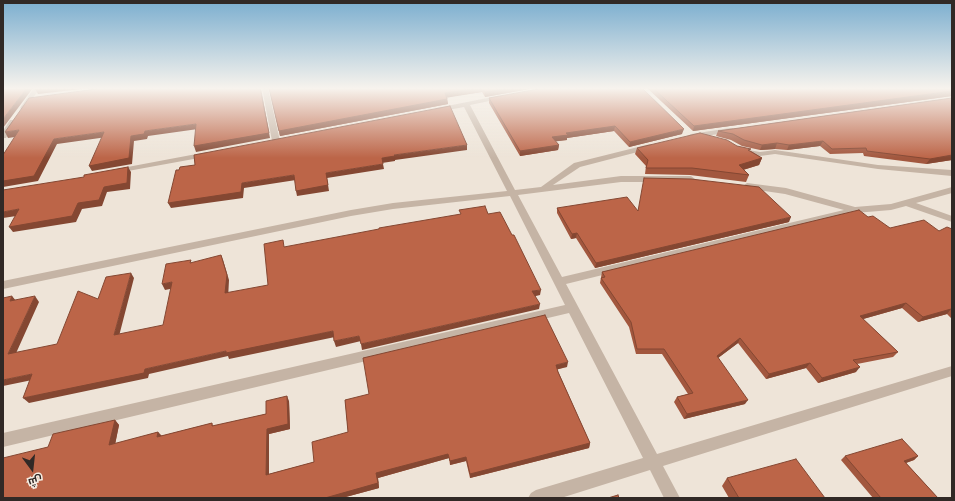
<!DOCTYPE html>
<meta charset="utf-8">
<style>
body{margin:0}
#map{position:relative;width:955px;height:501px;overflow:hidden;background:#eee4d8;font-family:Figtree,Cairo,sans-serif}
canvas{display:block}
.frame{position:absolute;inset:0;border:4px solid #312926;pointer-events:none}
.north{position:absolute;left:12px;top:449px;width:40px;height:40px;-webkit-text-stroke:3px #f7eee3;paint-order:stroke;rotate:165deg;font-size:11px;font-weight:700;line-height:16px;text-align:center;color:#312926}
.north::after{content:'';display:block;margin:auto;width:14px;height:18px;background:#312926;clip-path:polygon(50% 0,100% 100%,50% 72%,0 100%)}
</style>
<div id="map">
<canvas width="955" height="501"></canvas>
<div class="frame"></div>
<div class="north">ش</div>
</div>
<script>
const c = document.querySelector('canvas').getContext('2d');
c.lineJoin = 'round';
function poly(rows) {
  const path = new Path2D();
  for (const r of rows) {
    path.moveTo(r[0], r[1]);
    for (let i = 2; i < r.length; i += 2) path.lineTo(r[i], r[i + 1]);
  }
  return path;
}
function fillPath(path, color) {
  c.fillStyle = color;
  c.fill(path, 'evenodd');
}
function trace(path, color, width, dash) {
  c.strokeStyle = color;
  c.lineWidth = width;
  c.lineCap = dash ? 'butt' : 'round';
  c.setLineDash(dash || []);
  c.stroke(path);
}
const minor = poly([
 [34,88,40,88,25,109,21,109,20,108,34,88],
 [262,88,268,88,280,141,279,143,276,143,272,141,262,88],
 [502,95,504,96,504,98,470,105,515,190,541,187,574,163,650,144,654,146,653,148,580,167,553,185,621,176,691,176,695,179,691,182,621,182,518,195,562,277,844,210,785,194,744,188,743,186,747,183,786,188,855,207,891,204,952,187,952,193,916,203,952,216,952,222,906,206,891,210,855,213,566,284,657,454,952,366,952,376,663,466,680,498,664,498,650,470,561,498,528,498,531,493,536,490,643,458,569,313,3,447,3,433,565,305,510,196,393,209,351,216,3,289,3,281,351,210,393,203,507,191,464,107,437,112,434,110,437,108,502,95],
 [10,120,13,120,17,122,6,138,3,138,3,131,10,120],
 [730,128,733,128,733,132,691,138,687,136,691,134,730,128],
 [737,148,760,152,775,150,878,165,952,170,952,176,878,169,775,154,760,156,737,152,737,148],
 [207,152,211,154,210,156,117,173,113,171,117,169,207,152]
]);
const wall = poly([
 [269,88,535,88,485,97,482,92,447,97,448,104,280,136],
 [647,88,952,88,952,96,693,131],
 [489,98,682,134,629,147,614,131,567,138,567,140,555,141,559,145,558,150,520,156,489,103],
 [952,98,952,160,926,164,864,156,863,153,830,154,820,146,787,150,775,149,760,150,742,146,731,140,716,136,718,131],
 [737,146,751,151,762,158,759,165,743,170,749,175,746,182,690,175,645,174,646,166,635,154,637,148],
 [557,208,637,210,789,222,595,268,576,238,571,239,557,213],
 [868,217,890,228,939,231,952,229,952,319,947,314,918,322,902,308,863,319,898,352,893,357,857,364,856,372,818,383,806,368,766,379,738,343,718,358,745,404,684,419,674,402,677,397,688,394,662,354,636,354,629,327,600,283,602,272],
 [567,367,557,369,590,443,589,448,470,478,466,461,450,465,449,458,378,478,379,488,342,498,3,498,48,447,115,420,119,425,115,444,158,432,161,436,212,423,213,426,266,414,289,401,290,429,269,434,269,474,314,462,348,432,345,400],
 [845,456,918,456,914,460,906,463,938,498,873,498,841,460],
 [727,478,825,498,729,498,722,486]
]);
const shadedWall = poly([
 [27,88,33,88,3,128,3,119],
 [49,88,91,88,38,94,35,89],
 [260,88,261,88,270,138,196,152,194,146],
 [478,88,482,88,482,92,445,98,445,93],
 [510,88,535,88,485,97,485,92],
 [952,91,952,96,693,131,694,126],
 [447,99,448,104,280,136,279,131],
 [196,124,198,129,148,136,147,139,134,141,132,164,92,171,89,166,131,136,145,131],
 [615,126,614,131,567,138,567,140,551,142,552,137,566,133],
 [684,129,682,134,629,147,630,142],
 [19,130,22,136,8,138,5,132],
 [104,132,107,137,57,144,38,181,3,187,3,181,54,139],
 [823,141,820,146,787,150,789,145],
 [777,143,775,149,760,150,762,145],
 [467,145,467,150,395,160,395,161,382,163,382,158,394,155],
 [559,145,558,150,520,156,520,151],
 [952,155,952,160,926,164,930,159],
 [762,158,759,165,736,172,739,165],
 [383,164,384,169,327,178,329,191,297,196,296,191,326,173],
 [128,167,131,172,130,189,107,192,102,206,82,209,76,222,13,232,9,227,78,203,104,187],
 [294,175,296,180,244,188,243,198,171,208,168,203,242,183],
 [19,209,23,215,3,218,3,212],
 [791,217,789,222,595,268,596,263],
 [577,233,576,238,571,239,572,234],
 [221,255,223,260,229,280,228,299,225,293],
 [131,273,134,278,118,340,114,335],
 [172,282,175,288,165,290,162,284],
 [541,290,540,295,532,297,532,291],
 [12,296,17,302,10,301],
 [35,296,39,302,13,360,8,354],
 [906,303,902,308,856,321,860,316],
 [540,304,539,309,362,350,361,344],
 [951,309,947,314,918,322,923,317],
 [333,331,335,337,229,359,228,356,149,374,148,378,29,403,23,398,145,369,226,351],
 [359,336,361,341,336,347,334,341],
 [740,338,738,343,714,361,717,356],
 [568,362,567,367,555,370,556,365],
 [810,363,806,368,766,379,769,374],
 [860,367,856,372,818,383,822,378],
 [32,374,37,379,3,386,3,380],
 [287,396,289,401,290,429,269,434,269,479,266,475,267,429],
 [748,400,745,404,684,419,687,414],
 [115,420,119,425,114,450,109,445],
 [158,432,162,436,157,437],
 [590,443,589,448,470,478,470,474],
 [448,454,449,458,378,478,379,488,342,498,325,498,376,473],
 [918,456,914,460,900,465,904,461],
 [466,457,466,461,450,465,450,461]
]);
const building = poly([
 [3,88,27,88,3,119,3,88],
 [36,88,49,88,35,89,36,88],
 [104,88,260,88,269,133,194,146,196,124,145,131,144,134,131,136,129,158,89,166,104,132,54,139,34,176,3,181,3,155,19,130,5,132,29,98,104,88],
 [269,88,478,88,445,93,447,99,279,131,269,88],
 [482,88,510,88,485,92,482,88],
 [544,88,642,88,684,129,630,142,615,126,566,133,568,135,552,137,559,145,520,151,489,98,544,88],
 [653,88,952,88,952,91,694,126,653,88],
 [952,98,952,155,930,159,867,151,866,148,832,149,823,141,789,145,777,143,762,145,744,140,733,134,718,131,952,98],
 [450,106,467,145,394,155,395,156,382,158,383,164,326,173,328,185,296,191,294,175,242,183,241,192,168,203,176,170,179,170,180,167,195,165,194,155,450,106],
 [700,133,727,140,737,146,751,149,748,150,762,158,739,165,749,175,692,168,646,168,648,160,637,148,700,133],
 [128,167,127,183,104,187,99,200,78,203,72,216,9,227,19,209,3,212,3,190,84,177,84,175,128,167],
 [644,178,691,179,759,187,791,217,596,263,577,233,572,234,557,208,627,197,638,211,644,178],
 [485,206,488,214,500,212,512,235,514,235,541,290,532,291,540,304,361,344,359,336,334,341,333,331,226,353,226,351,145,369,144,373,23,398,32,374,3,380,3,298,12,296,10,301,35,296,8,354,57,344,78,291,98,299,106,277,131,273,114,335,163,325,172,282,162,284,166,264,191,260,190,263,221,255,227,275,225,293,268,285,264,244,283,240,284,247,379,229,379,228,461,214,459,210,485,206],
 [859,210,868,217,873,216,890,228,924,220,939,231,947,227,952,229,952,310,951,309,923,317,906,303,860,316,898,352,853,360,860,367,822,378,810,363,769,374,740,338,717,356,748,400,687,414,677,397,693,393,664,349,637,349,631,322,601,278,605,277,602,272,859,210],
 [545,315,568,362,556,365,558,372,590,443,470,474,466,457,450,461,448,454,376,473,378,483,325,498,3,498,3,458,48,447,53,434,115,420,109,445,158,432,157,437,212,423,212,426,266,414,266,401,287,396,288,424,267,429,266,475,314,462,312,442,348,432,345,400,369,394,363,358,545,315],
 [902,439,918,456,904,461,938,498,881,498,845,456,902,439],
 [796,459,825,498,739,498,727,478,796,459],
 [618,495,619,498,608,498,618,495]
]);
fillPath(minor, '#c5b4a5');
fillPath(wall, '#a2573e');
fillPath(shadedWall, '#844732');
fillPath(building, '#bc6548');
trace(building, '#844732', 1);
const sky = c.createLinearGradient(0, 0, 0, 158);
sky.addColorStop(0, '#7baecf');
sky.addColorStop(0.56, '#f7f3ed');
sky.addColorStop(1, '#f7f3ed00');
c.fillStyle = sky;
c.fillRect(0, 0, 955, 158);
</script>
